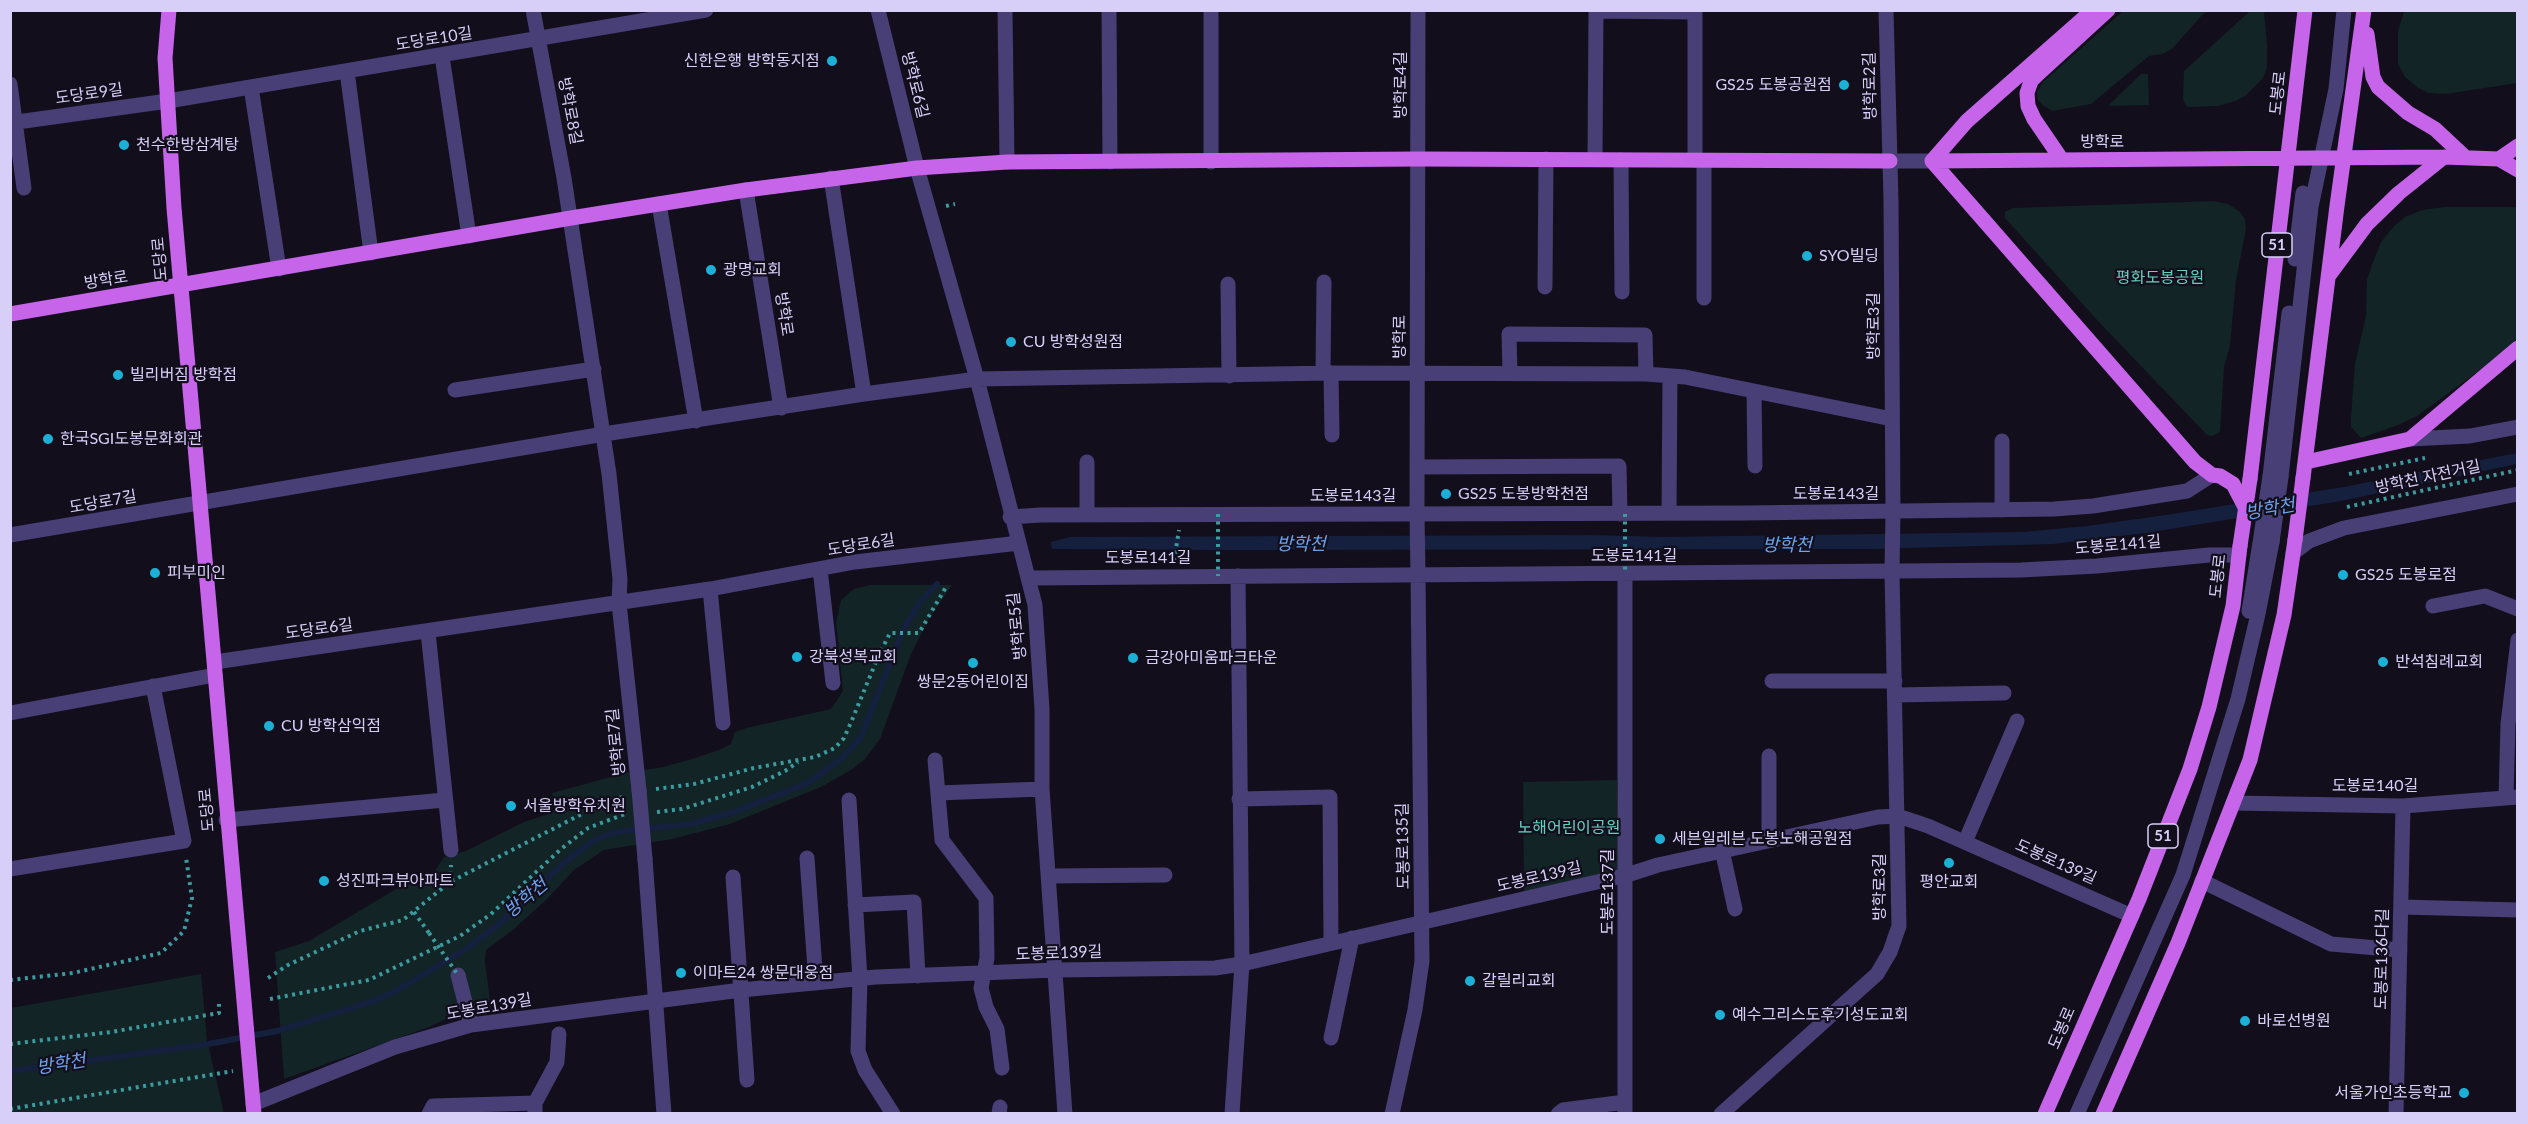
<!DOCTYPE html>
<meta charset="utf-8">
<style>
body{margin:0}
#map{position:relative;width:2528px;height:1124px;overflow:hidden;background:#120e1c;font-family:Lato,sans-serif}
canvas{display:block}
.frame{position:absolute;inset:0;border:12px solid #d8cff8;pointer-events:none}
</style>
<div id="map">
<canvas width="2528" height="1124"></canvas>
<div class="frame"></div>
</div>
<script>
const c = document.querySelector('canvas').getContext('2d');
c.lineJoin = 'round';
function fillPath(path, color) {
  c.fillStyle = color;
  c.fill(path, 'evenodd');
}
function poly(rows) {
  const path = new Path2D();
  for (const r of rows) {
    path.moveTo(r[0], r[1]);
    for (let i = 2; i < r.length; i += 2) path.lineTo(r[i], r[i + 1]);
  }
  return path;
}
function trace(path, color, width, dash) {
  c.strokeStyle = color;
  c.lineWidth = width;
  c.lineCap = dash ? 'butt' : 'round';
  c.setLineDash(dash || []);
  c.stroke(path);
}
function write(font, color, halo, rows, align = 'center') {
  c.font = font + ' Lato,"Noto Sans KR",sans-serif';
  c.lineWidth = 4.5;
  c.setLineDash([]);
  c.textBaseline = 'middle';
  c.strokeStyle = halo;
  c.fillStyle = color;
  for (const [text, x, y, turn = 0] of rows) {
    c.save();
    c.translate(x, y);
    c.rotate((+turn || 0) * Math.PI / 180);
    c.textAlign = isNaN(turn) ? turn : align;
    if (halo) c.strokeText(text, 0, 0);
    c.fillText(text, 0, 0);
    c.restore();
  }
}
const green = poly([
 [2123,11,2210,11,2203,14,2172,49,2162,54,2149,56,2091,104,2052,111,2044,106,2038,100,2037,92,2043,82],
 [2250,11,2264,11,2267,45,2267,67,2263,78,2245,96,2235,101,2218,106,2187,107,2183,99,2184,71],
 [2404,11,2517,11,2517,83,2446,94,2429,93,2418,88,2405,77,2398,64,2398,31],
 [2141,74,2148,74,2149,105,2108,106],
 [2214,201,2228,204,2240,212,2245,219,2246,229,2236,280,2230,346,2224,367,2220,432,2213,436,2207,435,2097,320,2005,218,2005,212,2013,208],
 [2445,207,2517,207,2517,339,2487,365,2417,416,2398,425,2361,438,2351,427,2351,417,2355,364,2366,316,2367,280,2373,262,2381,242,2394,226,2405,217,2422,210],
 [870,585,952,585,930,617,911,654,880,739,865,759,851,770,821,787,730,824,672,839,604,850,574,870,547,899,514,929,486,950,485,962,491,1008,454,1015,429,1027,284,1079,275,952,309,941,396,889,432,876,444,857,466,851,524,822,554,812,552,793,625,773,663,767,692,759,719,750,731,744,735,732,746,728,831,709,843,691,836,623,841,600,854,589],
 [1617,780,1618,870,1524,892,1523,782],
 [201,974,207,1040,224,1113,11,1113,11,1008]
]);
const water = poly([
 [2517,453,2517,464,2341,501,2146,533,2053,544,1870,549,1225,550,1056,549,1052,549,1051,542,1070,537,1594,535,1663,537,2022,532,2087,526,2159,516,2344,487]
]);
const stream = poly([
 [10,1071,203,1045,277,1031,374,1001,396,991,466,949,498,925,564,863,594,840,616,832,690,824,734,812,808,783,842,758,861,737,904,628,920,602,937,584]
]);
const path = poly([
 [946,206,955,204],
 [2349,474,2425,458],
 [2347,507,2518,470],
 [1174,561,1179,530],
 [656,789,694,784,754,768,815,757,835,748,844,738,852,720,878,657,890,633,919,633,946,587],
 [657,812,682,809,752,787,785,771,798,762],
 [450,882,451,865],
 [414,912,429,933],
 [268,978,288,965,360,931,403,920,450,882,605,802,623,797],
 [10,980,73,973,161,953,184,931,192,898,186,858],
 [270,999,369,980,460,936,491,914,561,849,588,828,625,814],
 [10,1044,111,1032,219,1013,219,1004],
 [10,1109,233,1071]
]);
const minor = poly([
 [533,10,564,178,609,474,620,579,619,603,639,790],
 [878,10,917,168,977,379,1035,605,1042,709,1042,789,1065,1114],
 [1005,10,1007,162],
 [1109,10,1110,162],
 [1886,10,1891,201,1893,512],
 [1596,11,1695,12,1695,160],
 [442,56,469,236],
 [347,71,371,253],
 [10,84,24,188],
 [251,87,279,269],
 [10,123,168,101,706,10],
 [1595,159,1596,10],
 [1621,160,1622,292],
 [1890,161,1932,161],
 [1211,162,1211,10],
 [831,178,864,394],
 [746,190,781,408],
 [659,204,696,421],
 [2295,259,2303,193],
 [1228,284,1229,376],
 [1545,287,1546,159],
 [1704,298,1704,161],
 [1323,373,1324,282],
 [1331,373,1332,435],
 [1510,373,1509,334,1645,335,1646,374],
 [455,390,594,369],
 [1754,391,1755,466],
 [2410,439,2470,436,2518,427],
 [2002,441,2002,510],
 [1087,462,1087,515],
 [1417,467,1619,466,1620,514],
 [2270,476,2289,313],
 [2281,477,2311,207,2336,89,2344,10],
 [1669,513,1670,376],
 [1417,514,1418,10],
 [1010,517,1041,515,1746,513,2054,509,2093,506,2187,491,2212,475],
 [10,535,604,434,864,394,977,379,1331,373,1646,374,1685,377,1892,419],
 [2293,553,2309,541,2344,528,2518,494],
 [820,569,833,683],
 [1030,578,2021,570,2097,566,2209,555,2239,555],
 [710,589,723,723],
 [2433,606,2485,596,2518,609],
 [2249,611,2260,543],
 [428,632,451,850],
 [215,662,710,589,855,562,1019,543],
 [1772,681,1895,681],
 [1895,695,2004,693],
 [10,713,215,675],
 [935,760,942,840,986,898,987,958,981,988,986,1007,997,1029,1002,1068],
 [938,793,1042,789],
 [2506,797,2508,724,2518,640],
 [1239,799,1330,797,1331,942],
 [849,800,860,979,858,1051,865,1070,893,1114],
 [2233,803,2403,806,2518,797],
 [226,820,445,800],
 [1769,840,1769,756],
 [1965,842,2017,721],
 [1722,850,1735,909],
 [807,858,816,983],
 [645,859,664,1114],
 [10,869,184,841,153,686],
 [1050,876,1165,875],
 [733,877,747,1080],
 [2202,881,2331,944,2400,950],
 [855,905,914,902,918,976],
 [2401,907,2518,910],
 [458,975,471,1025],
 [1331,1038,1352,938],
 [535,1103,557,1062,559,1034],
 [253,1104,395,1047,471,1025,741,990,876,977,1056,970,1215,968,1242,964,1627,875,1658,865,1878,817,1898,816,1928,826,2132,916],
 [429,1114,433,1106,535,1103,535,1114],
 [999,1114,1000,1107],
 [1232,1114,1242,964,1238,576],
 [1392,1114,1415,1010,1422,961,1418,575],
 [1558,1114,1563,1110,1625,1102],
 [1625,1114,1625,574],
 [1721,1114,1877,974,1890,952,1899,926,1892,572],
 [2077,1114,2183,875,2238,699,2258,614,2272,542],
 [2396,1114,2403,806]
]);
const major = poly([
 [169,10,165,58,174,208,254,1114],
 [2367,34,2373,77,2378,87,2408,113,2435,129,2466,158],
 [2499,159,2518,146],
 [2062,160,2034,119,2028,106,2027,93,2031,81,2038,74,2108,10],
 [1932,161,2444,157,2499,159,2518,170],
 [1932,161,2195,462,2212,475,2220,476,2233,484,2245,507],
 [1932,161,1967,121,2093,10],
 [2330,274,2367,224,2399,193,2444,157],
 [10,314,571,218,746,190,917,168,1007,162,1418,159,1890,161],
 [2306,462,2410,439,2518,348],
 [2303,478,2337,206,2364,10],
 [2250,479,2305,10],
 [2045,1114,2139,899,2190,769,2209,707,2233,606,2240,546],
 [2103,1114,2178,943,2250,760,2284,615,2295,540]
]);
const pathBridge = poly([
 [1218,514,1218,576],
 [1625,514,1625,574],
 [429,933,458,975]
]);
const minorBridge = poly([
 [1417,514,1418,575],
 [2272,542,2281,477],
 [2260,543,2270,476],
 [1892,572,1893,512],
 [639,790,645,859]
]);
const majorBridge = poly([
 [2295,540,2303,478],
 [2240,546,2250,479]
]);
const markers = [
 [832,61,6,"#1db0d7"],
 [1844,85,6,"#1db0d7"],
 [124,145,6,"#1db0d7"],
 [1807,256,6,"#1db0d7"],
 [711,270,6,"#1db0d7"],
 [1011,342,6,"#1db0d7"],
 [118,375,6,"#1db0d7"],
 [48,439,6,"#1db0d7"],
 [1446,494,6,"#1db0d7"],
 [155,573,6,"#1db0d7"],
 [2343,575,6,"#1db0d7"],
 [797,657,6,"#1db0d7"],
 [1133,658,6,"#1db0d7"],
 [2383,662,6,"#1db0d7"],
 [973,663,6,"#1db0d7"],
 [269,726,6,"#1db0d7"],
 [511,806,6,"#1db0d7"],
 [1660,839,6,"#1db0d7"],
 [1949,863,6,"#1db0d7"],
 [324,881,6,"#1db0d7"],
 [681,973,6,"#1db0d7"],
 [1470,981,6,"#1db0d7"],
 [1720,1015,6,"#1db0d7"],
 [2245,1021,6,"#1db0d7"],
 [2464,1093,6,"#1db0d7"]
];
const shields = [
 [2277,245,30],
 [2163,836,30]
];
const shieldNames = [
 ["51",2277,245],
 ["51",2163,836]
];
const streetNames = [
 ["도당로10길",434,39,-9],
 ["방학로6길",915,85,76],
 ["방학로4길",1401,85,-90],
 ["방학로2길",1870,86,-91],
 ["도봉로",2278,93,-84],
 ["도당로9길",89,94,-8],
 ["방학로8길",570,111,79],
 ["방학로",2102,142],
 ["도당로",160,259,-95],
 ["방학로",106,280,-9],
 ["방학로",784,314,81],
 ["방학로3길",1874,326,-90],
 ["방학로",1400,337,-90],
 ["방학천 자전거길",2428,477,-12],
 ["도봉로143길",1836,494],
 ["도봉로143길",1353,496],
 ["도당로7길",103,502,-10],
 ["도당로6길",861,545,-9],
 ["도봉로141길",2118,545,-5],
 ["도봉로141길",1634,556],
 ["도봉로141길",1148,558],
 ["도봉로",2218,576,-84],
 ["방학로5길",1017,626,-96],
 ["도당로6길",319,629,-8],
 ["방학로7길",616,742,-96],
 ["도봉로140길",2375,786],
 ["도당로",207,810,-95],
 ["도봉로135길",1403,846,-91],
 ["도봉로139길",2056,862,24],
 ["도봉로139길",1539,877,-13],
 ["방학로3길",1880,887,-90],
 ["도봉로137길",1608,892,-90],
 ["도봉로139길",1059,953,-2],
 ["도봉로136다길",2382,959,-89],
 ["도봉로139길",489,1007,-10],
 ["도봉로",2062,1028,-67]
];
const poiNames = [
 ["신한은행 방학동지점",820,61,"right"],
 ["GS25 도봉공원점",1832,85,"right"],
 ["천수한방삼계탕",136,145],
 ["SYO빌딩",1819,256],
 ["광명교회",723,270],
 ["CU 방학성원점",1023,342],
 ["빌리버짐 방학점",130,375],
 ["한국SGI도봉문화회관",60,439],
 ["GS25 도봉방학천점",1458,494],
 ["피부미인",167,573],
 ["GS25 도봉로점",2355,575],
 ["강북성복교회",809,657],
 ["금강아미움파크타운",1145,658],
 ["반석침례교회",2395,662],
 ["쌍문2동어린이집",973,682,"center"],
 ["CU 방학삼익점",281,726],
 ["서울방학유치원",523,806],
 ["세븐일레븐 도봉노해공원점",1672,839],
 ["성진파크뷰아파트",336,881],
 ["평안교회",1949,882,"center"],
 ["이마트24 쌍문대웅점",693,973],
 ["갈릴리교회",1482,981],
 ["예수그리스도후기성도교회",1732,1015],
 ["바로선병원",2257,1021],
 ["서울가인초등학교",2452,1093,"right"]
];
const parkNames = [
 ["평화도봉공원",2160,278],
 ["노해어린이공원",1569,828]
];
const waterNames = [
 ["방학천",2270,509,-10],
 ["방학천",1301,544],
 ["방학천",1787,545],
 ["방학천",526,898,-40],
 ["방학천",61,1064,-9]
];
fillPath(green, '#122425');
fillPath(water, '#15203f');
trace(stream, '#15203f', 6);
trace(path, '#3c9b9f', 4, [3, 4.5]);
trace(minor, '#473f75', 15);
trace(major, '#c665ea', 15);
trace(pathBridge, '#3c9b9f', 4, [3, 4.5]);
trace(minorBridge, '#473f75', 15);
trace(majorBridge, '#c665ea', 15);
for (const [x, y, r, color] of markers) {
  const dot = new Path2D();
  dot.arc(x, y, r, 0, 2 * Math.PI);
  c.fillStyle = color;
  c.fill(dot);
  trace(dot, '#120e1c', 2);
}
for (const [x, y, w] of shields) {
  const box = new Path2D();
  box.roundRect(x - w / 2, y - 12, w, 24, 4.5);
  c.fillStyle = '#120e1c';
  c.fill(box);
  trace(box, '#d8cff8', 1.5);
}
write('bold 15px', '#d8cff8', null, shieldNames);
write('16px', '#d8cff8', '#120e1c', streetNames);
write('16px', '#d8cff8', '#120e1c', poiNames, 'left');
write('16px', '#66cebf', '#120e1c', parkNames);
write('italic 18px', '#6ba2eb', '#120e1c', waterNames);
</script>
